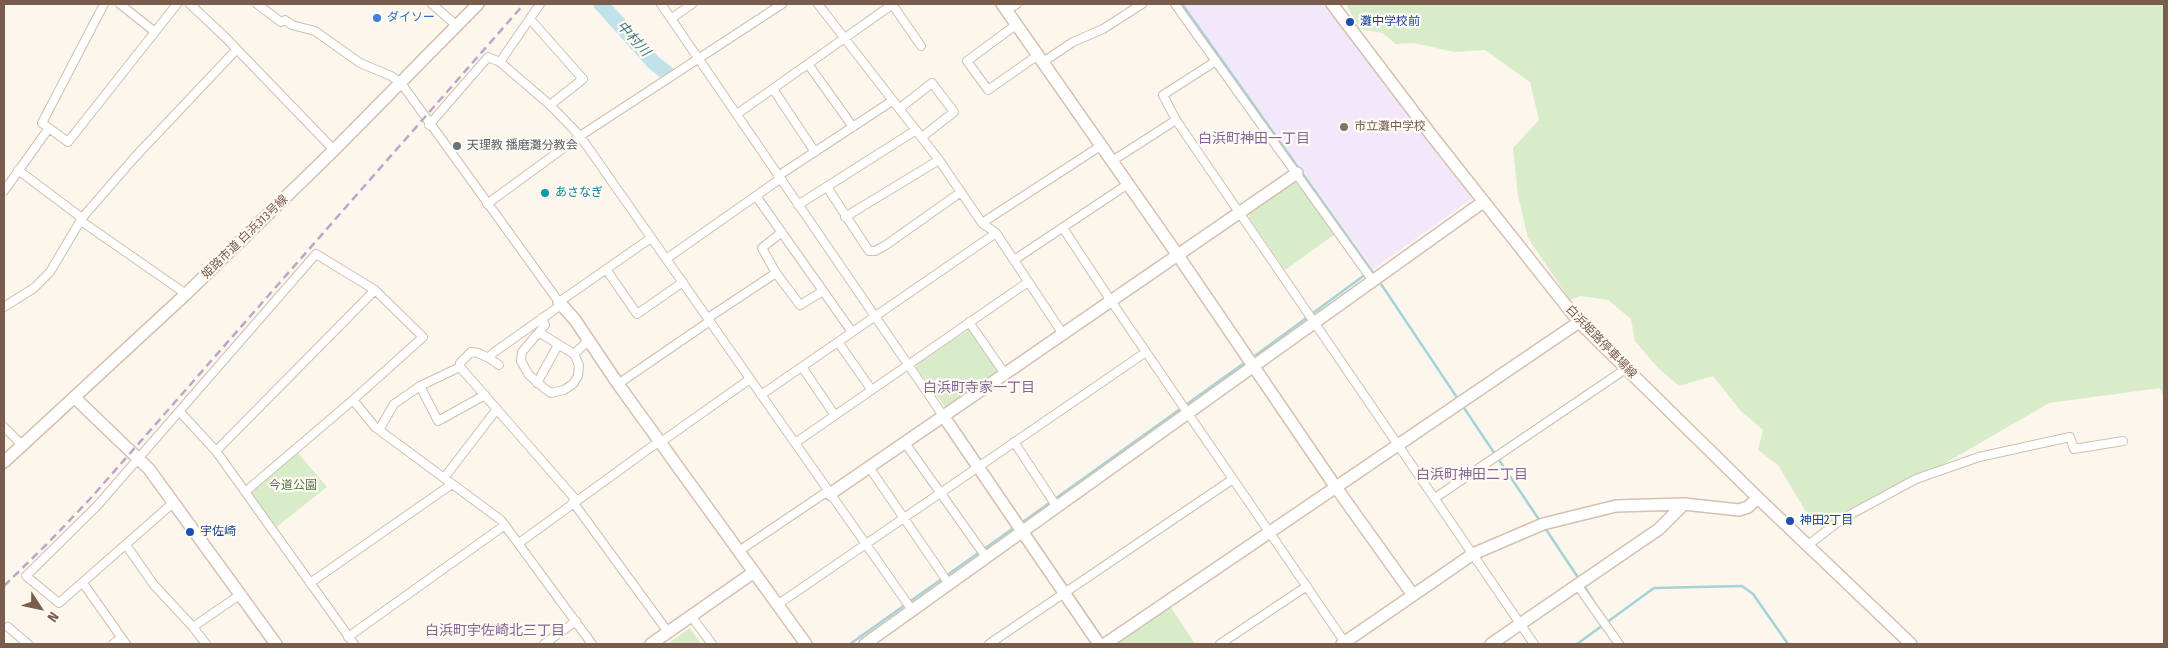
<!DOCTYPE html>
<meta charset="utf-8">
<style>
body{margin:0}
#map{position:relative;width:2168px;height:648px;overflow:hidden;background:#fdf6ec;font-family:"Fira Sans Condensed",sans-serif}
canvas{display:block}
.frame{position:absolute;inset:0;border:5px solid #7a5c4d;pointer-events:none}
.north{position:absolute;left:15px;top:583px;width:50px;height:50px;-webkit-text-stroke:4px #fffaf3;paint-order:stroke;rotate:125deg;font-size:14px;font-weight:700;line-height:20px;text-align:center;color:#7a5c4d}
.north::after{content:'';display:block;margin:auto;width:18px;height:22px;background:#7a5c4d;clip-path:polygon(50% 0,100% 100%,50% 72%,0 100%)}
</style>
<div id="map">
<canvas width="2168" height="648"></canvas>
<div class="frame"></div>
<div class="north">N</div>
</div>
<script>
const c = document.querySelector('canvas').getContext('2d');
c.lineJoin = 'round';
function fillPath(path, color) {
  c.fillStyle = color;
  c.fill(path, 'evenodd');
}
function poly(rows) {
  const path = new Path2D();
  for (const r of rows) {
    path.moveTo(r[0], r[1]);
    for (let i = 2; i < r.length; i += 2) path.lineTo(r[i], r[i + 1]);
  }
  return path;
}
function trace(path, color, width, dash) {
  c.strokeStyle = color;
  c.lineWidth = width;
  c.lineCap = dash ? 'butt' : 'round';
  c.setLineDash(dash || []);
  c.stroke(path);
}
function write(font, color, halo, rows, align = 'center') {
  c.font = font + ' "Fira Sans Condensed","Noto Sans JP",sans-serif';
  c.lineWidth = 4.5;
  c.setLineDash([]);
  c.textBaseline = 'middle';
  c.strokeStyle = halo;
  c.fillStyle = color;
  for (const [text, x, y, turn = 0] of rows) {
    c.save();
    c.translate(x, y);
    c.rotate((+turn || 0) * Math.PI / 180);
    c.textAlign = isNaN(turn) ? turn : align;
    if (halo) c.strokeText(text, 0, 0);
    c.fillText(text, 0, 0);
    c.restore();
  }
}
const education = poly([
 [1183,4,1327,4,1341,26,1473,198,1373,269]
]);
const green = poly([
 [1346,4,2164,4,2164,397,2160,388,2049,403,1944,464,1877,494,1841,519,1824,526,1811,520,1778,465,1758,450,1763,430,1741,411,1713,376,1679,386,1658,368,1635,341,1631,319,1608,300,1581,296,1570,300,1528,238,1518,196,1513,148,1539,120,1530,82,1485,50,1454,52,1414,43,1396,44,1382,33,1360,29],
 [1294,182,1300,184,1335,234,1285,270,1249,218,1250,212],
 [970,329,1001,372,946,408,916,367,917,363],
 [298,453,327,487,275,528,250,494],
 [1170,606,1195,644,1115,644],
 [690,628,701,644,667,644]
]);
const stream = poly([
 [1182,4,1374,274],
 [1379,281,1458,399],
 [1252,358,1366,274],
 [1462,405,1540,521],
 [1020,524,1247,361],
 [1545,528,1579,579],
 [1028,530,1104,641],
 [1584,586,1601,613],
 [850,644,1015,527],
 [1577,644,1654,588,1742,586,1753,594,1788,644]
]);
const river = poly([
 [601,4,654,63,667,73]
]);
const street = poly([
 [104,4,42,123,68,142,177,4],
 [120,4,155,32],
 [190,4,226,38,334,150],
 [257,4,281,22,285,20,292,25,315,31,360,63,391,76,401,83,559,302,651,238],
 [432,4,456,25],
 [540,4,500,62,550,105,580,136,912,610],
 [661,4,944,417],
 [818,4,939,160,982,223,996,233,1063,334],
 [892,4,921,46],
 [1175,4,1373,281],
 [1006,10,1017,4],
 [672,18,692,4],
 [530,19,583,79,550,105],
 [1017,24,967,61,988,90,1038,55],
 [1216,61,1163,95,1176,120,1534,644],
 [1043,62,1073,42,1103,29,1142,4],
 [808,64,853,127],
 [773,89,815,152],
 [900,108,932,83,954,112,922,137],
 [737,114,893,4],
 [429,125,488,57,500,62],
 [1112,161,1176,120],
 [18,170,82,218],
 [778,176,892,101],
 [827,187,869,251,875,251,886,245,961,192],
 [4,191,49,128],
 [756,196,852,332],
 [487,204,580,136,782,4],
 [798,205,916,130],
 [845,217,939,160],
 [81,221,186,294],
 [982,223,1102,145],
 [1063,228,1111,301,1346,644],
 [782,232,762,248,776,273,800,305,823,291],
 [666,259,780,179],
 [1014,260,1128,184],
 [606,269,637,314,683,282],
 [4,307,34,288,50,272,82,218,135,157,236,50],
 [708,318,776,273],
 [969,322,1005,374],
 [540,333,574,354,579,365,578,376,573,384,564,390,551,393,544,388,529,375,521,361,522,352,545,325,542,318],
 [838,342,871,389],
 [574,354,589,340],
 [489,358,493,353,561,305],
 [460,367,460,363,471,352,478,353,489,358,499,365],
 [802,367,834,414],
 [537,383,558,345],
 [618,384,710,321],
 [420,386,438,421,485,395],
 [761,395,996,233],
 [353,400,375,427,501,520,592,644],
 [180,412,216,451,354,644],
 [4,427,22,445],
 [379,430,394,404,420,386,460,367,576,500],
 [1014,442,1057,507],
 [795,443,1028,282],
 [905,443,986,557],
 [216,451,375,290],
 [869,467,949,584],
 [444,478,497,409],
 [1435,498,1627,368],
 [174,502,59,603,26,576,97,506,316,254,375,290,423,337,353,400,245,492],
 [573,502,668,632],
 [519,543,654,445,661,442,750,379],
 [126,545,154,585,193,627],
 [1808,545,1842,519,1916,479,1979,457,2070,437,2074,449,2123,441],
 [739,551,828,491],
 [83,583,126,644],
 [310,583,452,484],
 [1578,586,1619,644],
 [777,605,1146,352],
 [691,616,712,644],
 [8,627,28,644],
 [348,637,505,525],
 [113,644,121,638],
 [206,644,193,627,241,594],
 [544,644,576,621],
 [989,644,1233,479],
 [1220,644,1307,586]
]);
const secondary = poly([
 [1002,4,1177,254,1335,486,1413,595],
 [1332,4,1432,136,1579,322,1758,498,1911,644],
 [559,302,575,320,618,384,806,644],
 [74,397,149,469,276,644],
 [944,417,1099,644],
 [4,462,186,294,334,150,478,4],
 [830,494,1297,173],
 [651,644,754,572],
 [865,644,1483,202],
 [1105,644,1579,322],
 [1342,644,1473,554,1543,524,1616,506,1684,504,1739,510,1748,507,1758,498],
 [1491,644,1659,529,1684,504]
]);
const rail = poly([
 [4,586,46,545,90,499,524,4]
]);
const markers = [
 [377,18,5,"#3f7fe0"],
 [1350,22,5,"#1a4fb4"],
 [1344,127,5,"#8d6e63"],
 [457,146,5,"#6b7280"],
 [545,193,5,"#0f9aa8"],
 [1790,521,5,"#1a4fb4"],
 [190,532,5,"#1a4fb4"]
];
const shopNames = [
 ["ダイソー",387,18]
];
const transitNames = [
 ["灘中学校前",1360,22],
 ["神田2丁目",1800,521],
 ["宇佐崎",200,532]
];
const educationNames = [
 ["市立灘中学校",1354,127]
];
const worshipNames = [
 ["天理教 播磨灘分教会",467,146]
];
const cultureNames = [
 ["あさなぎ",555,193]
];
const streetNames = [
 ["姫路市道 白浜313号線",245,237,-44],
 ["白浜姫路停車場線",1601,342,46]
];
const parkNames = [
 ["今道公園",293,486]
];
const waterNames = [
 ["中村川",633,39,48]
];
const neighbourhoodNames = [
 ["白浜町神田一丁目",1254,139],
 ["白浜町寺家一丁目",979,388],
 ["白浜町神田二丁目",1472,475],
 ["白浜町宇佐崎北三丁目",495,631]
];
fillPath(education, '#f3e8fa');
fillPath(green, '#d8ecc9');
trace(stream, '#a5d3da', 2.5);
trace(river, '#bfe3e8', 15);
trace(street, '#d1beb0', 10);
trace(secondary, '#d6c0b0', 14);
trace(street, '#fff', 8);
trace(secondary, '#fff', 11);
trace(rail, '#b9a8c9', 2.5, [8, 5]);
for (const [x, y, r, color] of markers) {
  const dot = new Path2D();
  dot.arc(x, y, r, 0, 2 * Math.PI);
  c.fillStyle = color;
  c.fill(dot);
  trace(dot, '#fffaf3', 2);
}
write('12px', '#366cbe', '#fffaf3', shopNames, 'left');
write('12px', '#164399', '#fffaf3', transitNames, 'left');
write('12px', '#785e54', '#fffaf3', educationNames, 'left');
write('12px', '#5b616d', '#fffaf3', worshipNames, 'left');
write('12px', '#0d838f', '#fffaf3', cultureNames, 'left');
write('12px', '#7a5c4d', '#fffaf3', streetNames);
write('12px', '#537a41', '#fffaf3', parkNames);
write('italic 14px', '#437c86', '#fffaf3', waterNames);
write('14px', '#846695', '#fffaf3', neighbourhoodNames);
</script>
